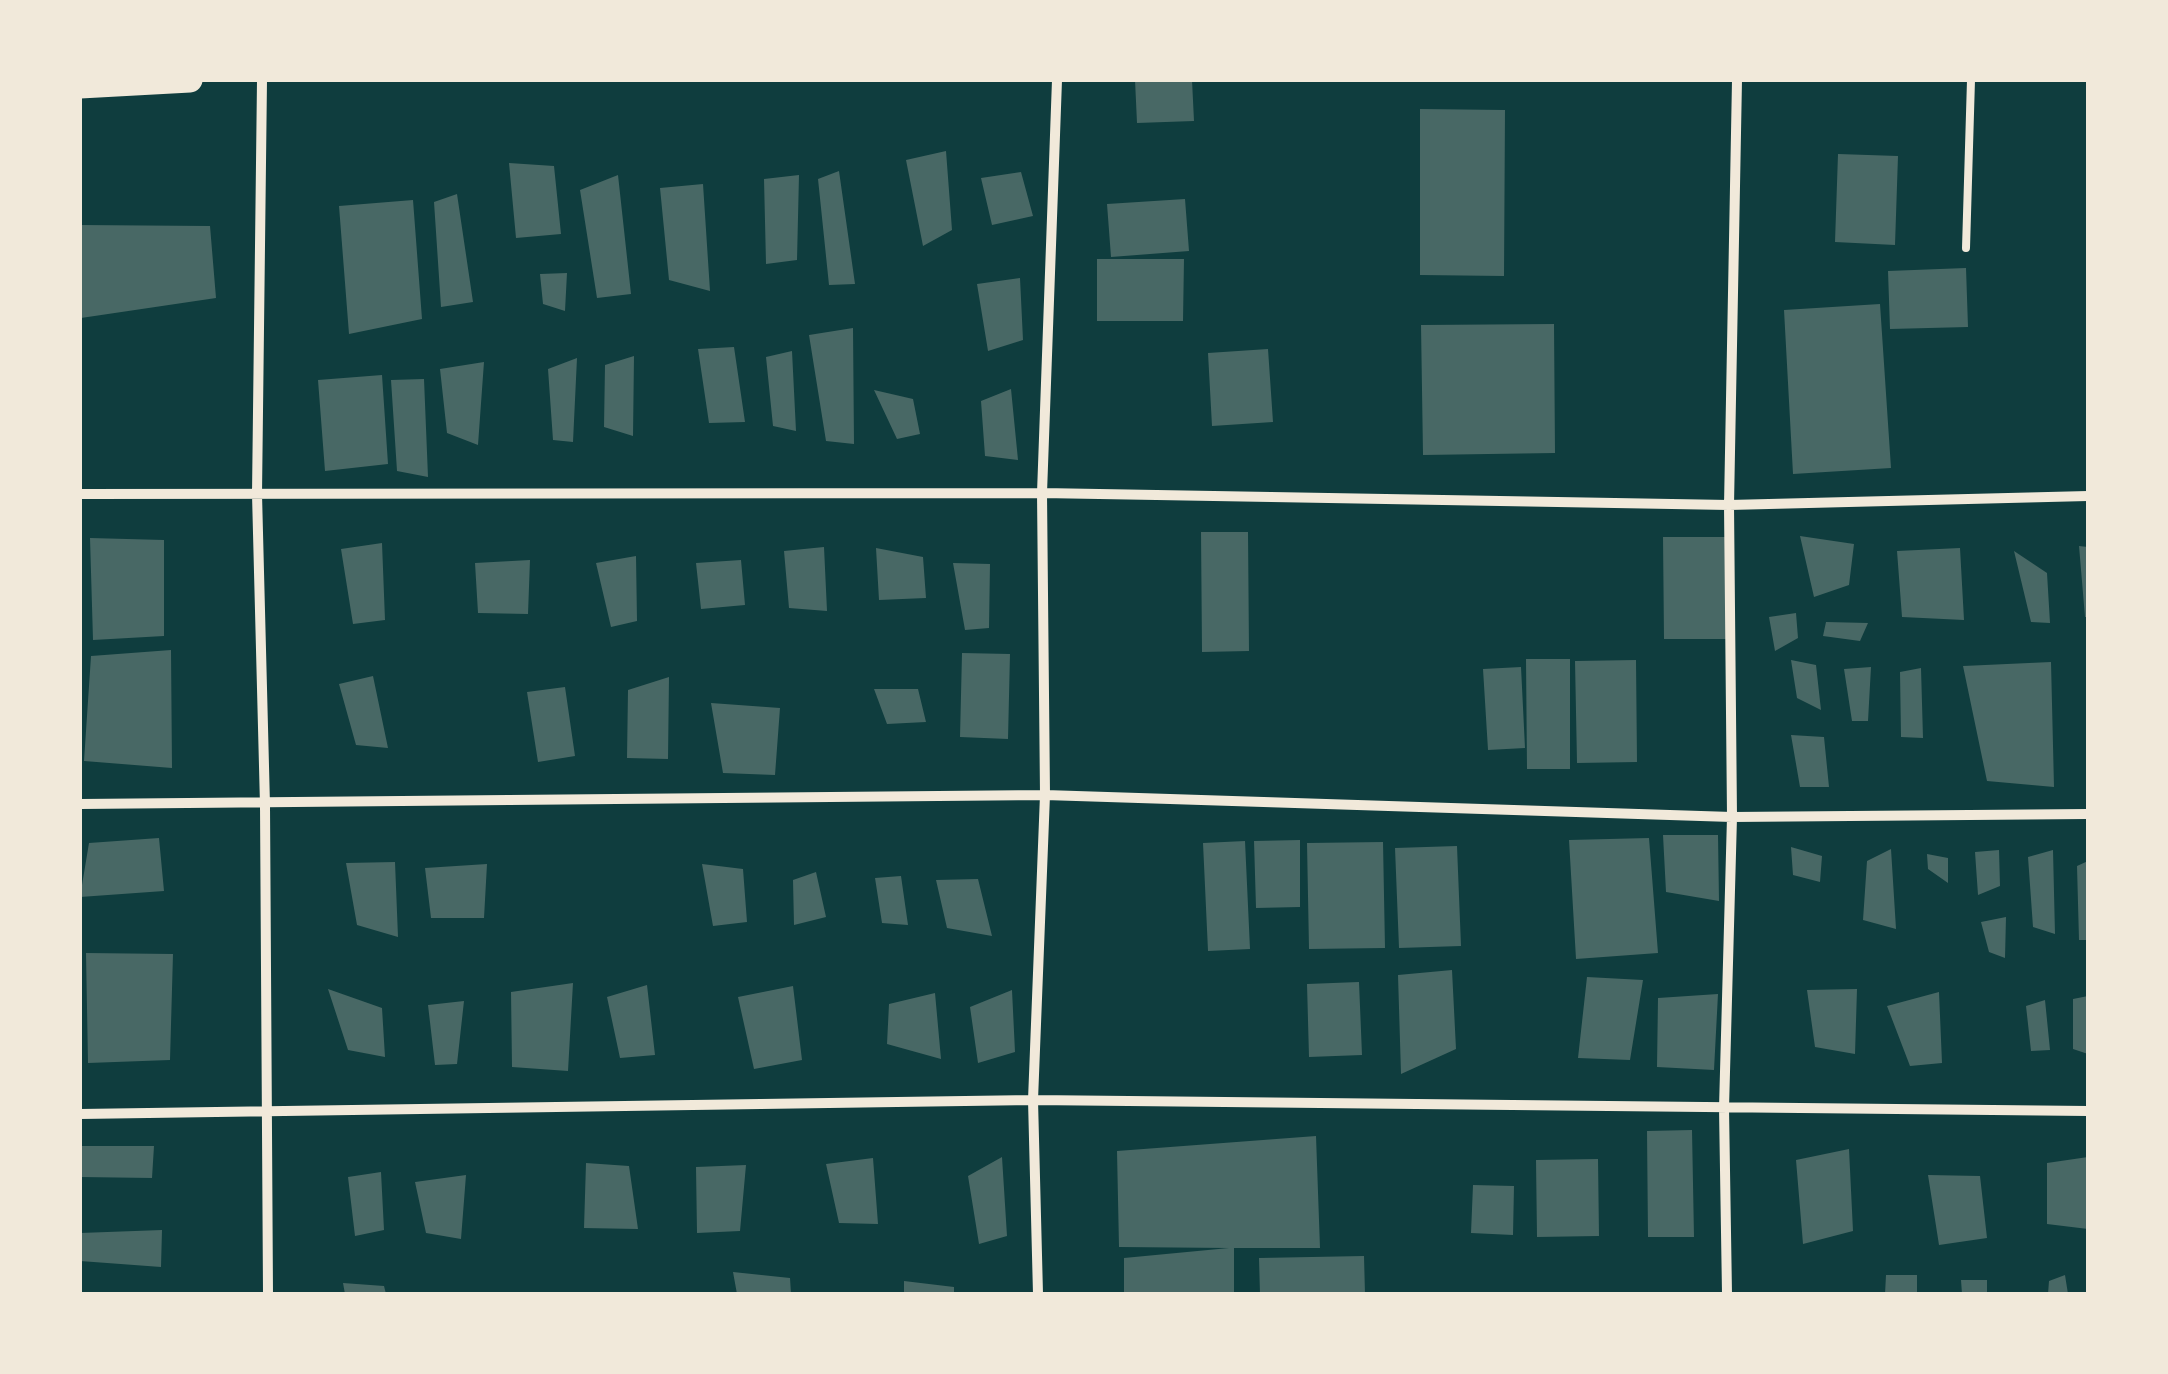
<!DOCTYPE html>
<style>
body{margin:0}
#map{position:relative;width:2168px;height:1374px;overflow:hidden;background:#0f3d3e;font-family:Literata,serif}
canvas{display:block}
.frame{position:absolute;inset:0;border:82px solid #f1e9da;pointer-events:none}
</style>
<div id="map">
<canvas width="2168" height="1374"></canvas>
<div class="frame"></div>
</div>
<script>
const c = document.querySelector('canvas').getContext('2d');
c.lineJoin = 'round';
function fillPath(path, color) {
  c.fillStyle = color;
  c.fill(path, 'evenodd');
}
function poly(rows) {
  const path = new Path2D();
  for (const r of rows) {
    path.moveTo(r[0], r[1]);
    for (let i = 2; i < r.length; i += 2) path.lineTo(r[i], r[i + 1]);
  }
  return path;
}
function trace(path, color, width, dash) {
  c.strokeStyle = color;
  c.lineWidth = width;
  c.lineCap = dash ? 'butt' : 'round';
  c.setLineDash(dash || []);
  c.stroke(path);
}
const building = poly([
 [1135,80,1192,80,1194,121,1137,123],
 [1420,109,1505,110,1504,276,1420,275],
 [946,151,952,230,923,246,906,160],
 [1838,154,1898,156,1895,245,1835,242],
 [509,163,554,166,561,234,516,238],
 [839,171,855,284,829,285,818,179],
 [1021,172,1033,216,992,225,981,178],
 [618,175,631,294,597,298,580,190],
 [799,175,797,260,766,264,764,179],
 [703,184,710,291,669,280,660,188],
 [457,194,473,302,441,307,434,202],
 [1185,199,1189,251,1111,257,1107,204],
 [413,200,422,319,349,334,339,206],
 [80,225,210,226,216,298,81,318],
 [1097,259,1184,259,1183,321,1097,321],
 [1966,268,1968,327,1890,329,1888,271],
 [567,273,565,311,543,304,540,274],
 [1020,278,1023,340,988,351,977,284],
 [1880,304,1891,468,1793,474,1784,310],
 [1554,324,1555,453,1423,455,1421,325],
 [853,328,854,444,826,441,809,335],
 [734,347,745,422,709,423,698,349],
 [1268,349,1273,422,1212,426,1208,353],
 [792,351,796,431,773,426,766,357],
 [634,356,633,436,604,427,605,365],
 [577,358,573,442,553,440,548,369],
 [484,362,478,445,447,433,440,369],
 [382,375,388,464,325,471,318,380],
 [424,379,428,477,397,471,391,380],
 [1011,389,1018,460,985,456,981,401],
 [874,390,913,399,920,434,897,439],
 [1201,532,1248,532,1249,651,1202,652],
 [1800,536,1854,544,1849,585,1814,597],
 [1663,537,1727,537,1728,639,1664,639],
 [90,538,164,540,164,636,93,640],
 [382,543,385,620,353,624,341,549],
 [2079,546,2088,547,2088,617,2085,617],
 [824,547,827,611,789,608,784,551],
 [876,548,923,557,926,598,879,600],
 [1960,548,1964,620,1902,617,1897,551],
 [2014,551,2047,573,2050,623,2031,622],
 [636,556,637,621,611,627,596,563],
 [530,560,528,614,478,613,475,563],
 [741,560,745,605,701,609,696,563],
 [953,563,990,564,989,628,965,630],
 [1796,613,1798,638,1775,651,1769,617],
 [1826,622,1868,623,1860,641,1823,636],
 [171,650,172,768,84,761,91,656],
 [962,653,1010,654,1008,739,960,737],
 [1526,659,1570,659,1570,769,1527,769],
 [1636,660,1637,762,1577,763,1575,661],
 [1791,660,1816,665,1821,710,1797,698],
 [2051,662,2054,787,1987,781,1963,666],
 [1521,667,1525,748,1488,750,1483,669],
 [1871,667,1868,721,1852,721,1844,669],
 [1921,668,1923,738,1901,737,1900,672],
 [373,676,388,748,356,745,339,684],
 [669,677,668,759,627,758,628,690],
 [565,687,575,756,538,762,527,692],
 [874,689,918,689,926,722,887,724],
 [711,703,780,708,775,775,723,773],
 [1791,735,1824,737,1829,787,1800,787],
 [1663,835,1718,835,1719,901,1666,892],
 [159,838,164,891,80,897,89,843],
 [1649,838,1658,953,1576,959,1569,840],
 [1300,840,1300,907,1256,908,1254,841],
 [1245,841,1250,949,1208,951,1203,843],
 [1383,842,1385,948,1309,949,1307,843],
 [1457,846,1461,946,1399,948,1395,848],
 [1791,847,1822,856,1820,882,1793,875],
 [1891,849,1896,929,1863,920,1867,861],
 [1999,850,2000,886,1978,895,1975,852],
 [2053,850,2055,934,2033,927,2028,857],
 [1927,854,1948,858,1948,883,1928,869],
 [2088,861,2088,940,2079,940,2077,866],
 [395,862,398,937,357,925,346,863],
 [487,864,484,918,431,918,425,868],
 [702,864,743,869,747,922,713,926],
 [816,872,826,917,794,925,793,880],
 [901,876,908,925,882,923,875,878],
 [978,879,992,936,947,928,936,880],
 [2006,917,2005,958,1989,952,1981,922],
 [86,953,173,954,170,1060,88,1063],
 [1452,970,1456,1049,1401,1074,1398,975],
 [1587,977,1643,980,1630,1060,1578,1058],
 [1359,982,1362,1055,1309,1057,1307,984],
 [573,983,568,1071,512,1067,511,992],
 [647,985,655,1055,620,1058,607,997],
 [793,986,802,1060,754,1069,738,997],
 [328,989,382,1008,385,1057,348,1050],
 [1857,989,1855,1054,1815,1047,1807,990],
 [1012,990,1015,1052,978,1063,970,1007],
 [1939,992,1942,1063,1910,1066,1887,1006],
 [935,993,941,1059,887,1044,889,1004],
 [1718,994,1714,1070,1657,1067,1658,998],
 [2088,996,2088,1054,2073,1049,2073,999],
 [2045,1000,2050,1050,2031,1051,2026,1006],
 [464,1001,457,1064,435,1065,428,1005],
 [1692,1130,1694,1237,1648,1237,1647,1131],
 [1316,1136,1320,1248,1234,1248,1234,1294,1124,1294,1124,1258,1229,1248,1119,1247,1117,1151],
 [80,1146,154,1146,152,1178,80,1177],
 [1849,1149,1853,1231,1803,1244,1796,1160],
 [1002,1157,1007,1236,979,1244,968,1176],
 [2088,1157,2088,1229,2047,1224,2047,1163],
 [873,1158,878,1224,839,1223,826,1164],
 [1598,1159,1599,1236,1537,1237,1536,1160],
 [586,1163,629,1166,638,1229,584,1228],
 [746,1165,740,1231,697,1233,696,1167],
 [381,1172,384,1230,355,1236,348,1177],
 [466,1175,461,1239,426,1233,415,1182],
 [1928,1175,1980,1176,1987,1238,1939,1245],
 [1473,1185,1514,1186,1513,1235,1471,1233],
 [162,1230,161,1267,80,1261,80,1233],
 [1364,1256,1365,1294,1260,1294,1259,1258],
 [733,1272,790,1278,791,1294,737,1294],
 [1886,1275,1917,1275,1917,1294,1885,1294],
 [2065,1275,2068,1294,2048,1294,2049,1281],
 [1961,1280,1987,1280,1987,1294,1962,1294],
 [904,1281,954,1287,954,1294,904,1294],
 [343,1283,384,1286,386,1294,345,1294]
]);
const service = poly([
 [1966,248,1971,80]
]);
const minor = poly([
 [262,80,257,494,265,805,268,1294],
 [80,494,1042,493,1729,505,2088,496],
 [80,804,1045,795,1732,817,2088,814],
 [80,1114,1033,1100,2088,1111],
 [1038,1294,1033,1100,1045,795,1042,493,1057,80],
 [1727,1294,1724,1108,1732,817,1729,505,1737,80]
]);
const primary = poly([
 [80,86,190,80]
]);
fillPath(building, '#486865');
trace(service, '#f1e9da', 8);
trace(minor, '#f1e9da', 10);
trace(primary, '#f1e9da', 25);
</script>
